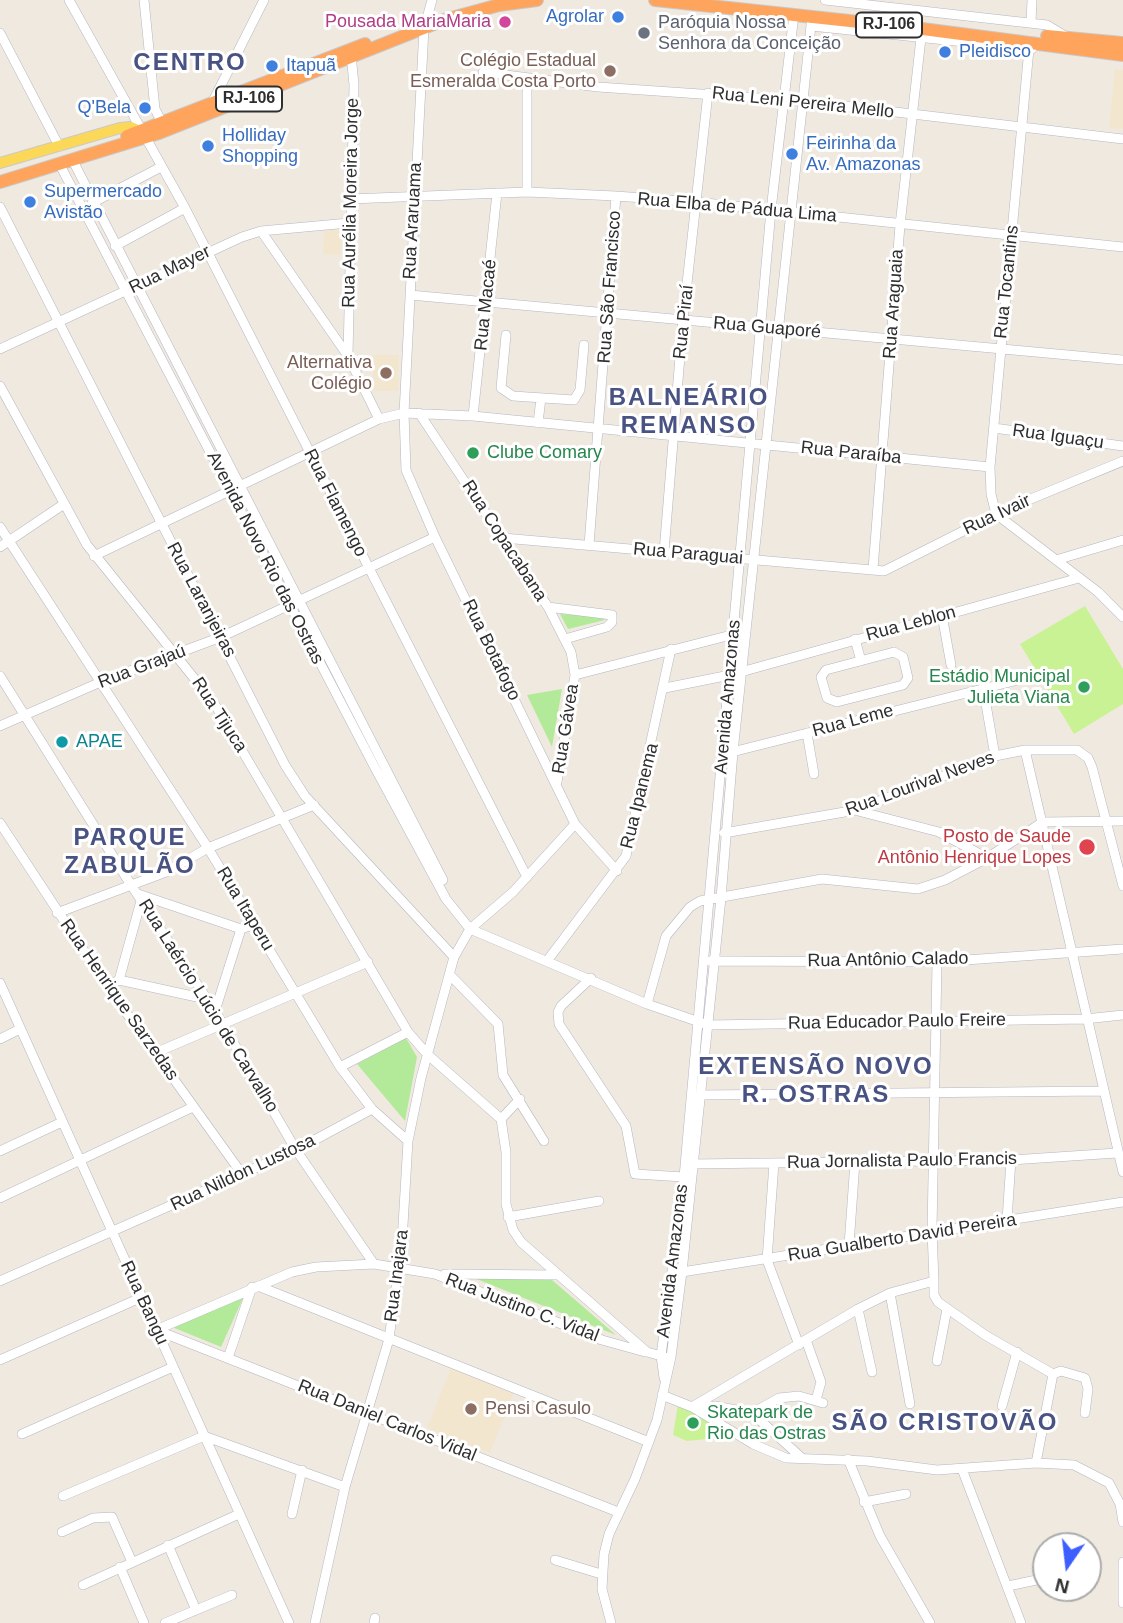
<!DOCTYPE html>
<meta charset="utf-8">
<style>
body{margin:0}
#map{position:relative;width:1123px;height:1623px;overflow:hidden;background:#f0e9e0;font-family:Arial,sans-serif}
canvas{display:block}
.north{position:absolute;left:1032px;top:1532px;width:70px;height:70px;box-sizing:border-box;background:#fff;border:2px solid #ababab;border-radius:50%;rotate:194deg;font-size:19px;font-weight:700;line-height:28px;text-align:center;color:#2e2e2e}
.north::after{content:'';display:block;margin:auto;width:24px;height:32px;background:#3e5fff;clip-path:polygon(50% 0,100% 100%,50% 72%,0 100%)}
</style>
<div id="map">
<canvas width="1123" height="1623"></canvas>
<div class="north">N</div>
</div>
<script>
const c = document.querySelector('canvas').getContext('2d');
c.lineJoin = 'round';
function fillPath(path, color) {
  c.fillStyle = color;
  c.fill(path, 'evenodd');
}
function poly(rows) {
  const path = new Path2D();
  for (const r of rows) {
    path.moveTo(r[0], r[1]);
    for (let i = 2; i < r.length; i += 2) path.lineTo(r[i], r[i + 1]);
  }
  return path;
}
function trace(path, color, width, dash) {
  c.strokeStyle = color;
  c.lineWidth = width;
  c.lineCap = dash ? 'butt' : 'round';
  c.setLineDash(dash || []);
  c.stroke(path);
}
function write(font, color, halo, rows, align = 'center') {
  c.font = font + ' Arial,sans-serif';
  c.lineWidth = 6;
  c.setLineDash([]);
  c.textBaseline = 'middle';
  c.strokeStyle = halo;
  c.fillStyle = color;
  for (const [text, x, y, turn = 0] of rows) {
    c.save();
    c.translate(x, y);
    c.rotate((+turn || 0) * Math.PI / 180);
    c.textAlign = isNaN(turn) ? turn : align;
    if (halo) c.strokeText(text, 0, 0);
    c.fillText(text, 0, 0);
    c.restore();
  }
}
const education = poly([
 [1115,69,1123,70,1123,129,1109,128],
 [342,225,340,255,323,254,324,227],
 [373,355,399,355,398,391,373,391],
 [452,1365,515,1390,490,1453,427,1428]
]);
const green = poly([
 [560,614,601,617,605,620,568,629],
 [562,689,552,747,527,695],
 [406,1038,417,1057,405,1121,357,1064],
 [474,1278,552,1280,616,1335],
 [244,1296,221,1347,172,1327]
]);
const pitch = poly([
 [1085,606,1123,669,1123,704,1074,734,1020,644],
 [678,1404,724,1428,717,1438,687,1441,673,1435]
]);
const minor = poly([
 [69,0,185,208,527,877],
 [144,0,155,109,163,125],
 [825,0,1047,25,1067,37],
 [427,18,432,0],
 [1031,23,1032,0],
 [811,26,1032,49],
 [424,28,404,413,406,470,435,537,575,824,617,871],
 [0,33,59,146],
 [1029,49,990,467,991,494,996,514,1098,592,1123,617],
 [483,72,598,87,803,101,1123,139],
 [527,79,527,192],
 [212,103,264,0],
 [73,161,443,880],
 [60,165,374,766,446,899,470,929,647,1004,708,1025,1085,1019,1123,1015],
 [350,199,527,192,616,196,696,202,1123,247],
 [92,203,161,167],
 [0,207,285,765,305,796,454,957],
 [261,231,348,356,379,419],
 [115,246,185,208],
 [410,295,1123,360],
 [506,335,501,388,513,396,574,400,580,390,584,345],
 [0,349,242,237,261,231,349,223],
 [348,356,354,85,351,54],
 [0,386,87,545,214,703,408,1032,427,1054,501,1119,506,1152,506,1204,513,1230,521,1242,647,1352,665,1357],
 [419,413,548,607,571,652,575,675,557,782],
 [473,416,497,193],
 [538,423,541,398],
 [994,428,1123,446],
 [0,527,208,848,340,1067,372,1109,408,1141],
 [503,538,884,571,1009,508,1123,461],
 [589,545,616,196],
 [0,547,64,504],
 [664,552,683,320,708,93],
 [94,556,379,419,404,413,473,416,990,467],
 [1056,560,1123,540],
 [873,569,900,225,921,38],
 [548,607,612,615,612,622,607,627,565,639],
 [942,615,951,665],
 [855,639,861,661],
 [894,652,903,657,908,678,903,685,837,702,827,698,821,677,826,670,894,652],
 [575,675,739,633],
 [0,676,131,885,215,1011,296,1150,374,1264],
 [983,687,995,756],
 [665,688,730,675,1079,578],
 [0,726,103,681,221,637,435,537],
 [807,733,814,774],
 [1025,750,1123,1172],
 [728,753,1026,678],
 [858,811,939,832,987,858],
 [0,823,107,986,242,1174],
 [724,833,856,810,995,756,1025,750,1077,750,1088,758,1092,767,1123,886],
 [138,894,241,929,255,924],
 [57,913,166,872,208,848,314,805],
 [547,961,626,856,671,649],
 [710,961,937,962,1123,949],
 [451,976,498,1024,503,1075,544,1141],
 [591,978,561,1006,558,1012,559,1024,626,1126,635,1174,684,1177],
 [119,980,141,901],
 [0,983,289,1623],
 [107,986,119,980,206,999],
 [647,1004,666,936,690,907,700,901,822,879,918,889,945,880,987,858,1043,822,1123,821],
 [215,1011,241,929],
 [0,1039,20,1029],
 [155,1053,368,962],
 [340,1067,408,1032],
 [700,1095,1102,1091],
 [501,1119,520,1099],
 [0,1151,62,1122],
 [774,1163,767,1260,799,1345],
 [691,1164,1011,1160,1117,1153],
 [0,1198,193,1107],
 [508,1217,599,1201],
 [1007,1220,1011,1160],
 [849,1245,855,1162],
 [682,1272,1123,1202],
 [445,1274,558,1275],
 [0,1281,296,1150,372,1109],
 [934,1281,932,1231,937,962],
 [258,1286,649,1442],
 [890,1293,910,1404],
 [858,1309,872,1372],
 [156,1330,292,1272,316,1267,374,1264,435,1274,602,1340,645,1352],
 [156,1330,618,1512],
 [806,1340,821,1382,816,1400],
 [228,1358,252,1287],
 [0,1360,140,1298],
 [937,1361,947,1309],
 [664,1378,661,1356,684,1177,771,210,794,14],
 [662,1395,692,1407,753,1444,786,1458,867,1461,937,1470,1036,1463,1074,1465,1109,1483,1120,1504,1123,1522],
 [1002,1406,1017,1352],
 [692,1407,858,1309,890,1293,934,1281,934,1295,938,1302,985,1335,1053,1374],
 [693,1407,715,1406,752,1413,803,1459],
 [752,1413,779,1398,799,1396,823,1403],
 [22,1434,173,1367],
 [848,1459,880,1536,930,1623],
 [1036,1463,1053,1374,1061,1371,1085,1378,1088,1389,1085,1413],
 [962,1469,1021,1623],
 [63,1496,204,1436,345,1487],
 [864,1502,906,1494],
 [292,1514,302,1470],
 [62,1532,93,1518,112,1517,132,1562],
 [168,1545,196,1610],
 [555,1560,601,1574],
 [1123,1562,1123,1603],
 [120,1567,144,1623],
 [83,1585,239,1514],
 [1008,1586,1046,1578],
 [165,1623,232,1595],
 [315,1623,345,1487,389,1339,402,1242,408,1141,421,1078,454,957,470,929,513,892,575,824],
 [374,1623,375,1618],
 [611,1623,602,1589,604,1554,609,1534,635,1479,657,1420,671,1357,682,1272,721,898,733,752,812,16]
]);
const major = poly([
 [0,163,120,128,131,127,140,131]
]);
const highway = poly([
 [655,0,915,28,1123,55],
 [1047,36,1123,43],
 [127,136,365,44],
 [0,182,159,133,444,20,499,5,537,0]
]);
const markers = [
 [618,17,7,"#3f7fe0"],
 [505,22,7,"#d1479c"],
 [644,33,7,"#6b7280"],
 [945,52,7,"#3f7fe0"],
 [272,66,7,"#3f7fe0"],
 [610,71,7,"#8d6e63"],
 [145,108,7,"#3f7fe0"],
 [208,146,7,"#3f7fe0"],
 [792,154,7,"#3f7fe0"],
 [30,202,7,"#3f7fe0"],
 [386,373,7,"#8d6e63"],
 [473,453,7,"#2e9e5b"],
 [1084,687,7,"#2e9e5b"],
 [62,742,7,"#0f9aa8"],
 [1087,847,9,"#e0444e"],
 [471,1409,7,"#8d6e63"],
 [693,1423,7,"#2e9e5b"]
];
const shields = [
 [889,25,66],
 [249,99,66]
];
const shieldNames = [
 ["RJ-106",889,25],
 ["RJ-106",249,99]
];
const shopNames = [
 ["Agrolar",604,17,"right"],
 ["Pleidisco",959,52],
 ["Itapuã",286,66],
 ["Q'Bela",131,108,"right"],
 ["Holliday",222,136],
 ["Shopping",222,157],
 ["Feirinha da",806,144],
 ["Av. Amazonas",806,165],
 ["Supermercado",44,192],
 ["Avistão",44,213]
];
const hotelNames = [
 ["Pousada MariaMaria",491,22]
];
const worshipNames = [
 ["Paróquia Nossa",658,23],
 ["Senhora da Conceição",658,44]
];
const educationNames = [
 ["Colégio Estadual",596,61],
 ["Esmeralda Costa Porto",596,82],
 ["Alternativa",372,363],
 ["Colégio",372,384],
 ["Pensi Casulo",485,1409,"left"]
];
const streetNames = [
 ["Rua Leni Pereira Mello",803,103,6],
 ["Rua Aurélia Moreira Jorge",351,203,-89],
 ["Rua Elba de Pádua Lima",737,208,5],
 ["Rua Araruama",413,221,-87],
 ["Rua Mayer",170,270,-26],
 ["Rua Tocantins",1007,282,-84],
 ["Rua São Francisco",610,287,-86],
 ["Rua Araguaia",894,304,-86],
 ["Rua Macaé",486,305,-84],
 ["Rua Piraí",684,322,-84],
 ["Rua Guaporé",767,328,5],
 ["Rua Iguaçu",1058,437,8],
 ["Rua Paraíba",851,453,6],
 ["Rua Flamengo",335,503,63],
 ["Rua Ivair",997,515,-25],
 ["Rua Copacabana",504,541,57],
 ["Rua Paraguai",688,554,5],
 ["Avenida Novo Rio das Ostras",265,558,63],
 ["Rua Laranjeiras",201,600,62],
 ["Rua Leblon",911,624,-15],
 ["Rua Botafogo",491,650,64],
 ["Rua Grajaú",142,667,-21],
 ["Avenida Amazonas",728,697,-85],
 ["Rua Tijuca",219,715,57],
 ["Rua Leme",853,721,-15],
 ["Rua Gávea",566,729,-81],
 ["Rua Lourival Neves",920,784,-20],
 ["Rua Ipanema",640,796,-76],
 ["Rua Itaperu",245,909,59],
 ["Rua Antônio Calado",888,960,-1],
 ["Rua Henrique Sarzedas",119,1000,55],
 ["Rua Laércio Lúcio de Carvalho",208,1006,58],
 ["Rua Educador Paulo Freire",897,1022,-1],
 ["Rua Jornalista Paulo Francis",902,1161,-1],
 ["Rua Nildon Lustosa",243,1173,-25],
 ["Rua Gualberto David Pereira",902,1238,-9],
 ["Avenida Amazonas",673,1261,-83],
 ["Rua Inajara",397,1276,-83],
 ["Rua Bangu",144,1303,65],
 ["Rua Justino C. Vidal",522,1308,21],
 ["Rua Daniel Carlos Vidal",387,1421,22]
];
const leisureNames = [
 ["Clube Comary",487,453],
 ["Estádio Municipal",1070,677,"right"],
 ["Julieta Viana",1070,698,"right"],
 ["Skatepark de",707,1413],
 ["Rio das Ostras",707,1434]
];
const cultureNames = [
 ["APAE",76,742]
];
const healthNames = [
 ["Posto de Saude",1071,837],
 ["Antônio Henrique Lopes",1071,858]
];
const districtNames = [
 ["CENTRO",190,63],
 ["BALNEÁRIO",689,398],
 ["REMANSO",689,426],
 ["PARQUE",130,838],
 ["ZABULÃO",130,866],
 ["EXTENSÃO NOVO",816,1067],
 ["R. OSTRAS",816,1095],
 ["SÃO CRISTOVÃO",945,1423]
];
fillPath(education, '#f2e7ce');
fillPath(green, '#b3ea99');
fillPath(pitch, '#c9f294');
trace(minor, '#b4b6c2', 10);
trace(major, '#c9c9c9', 12);
trace(highway, '#c9c9c9', 14);
trace(minor, '#fff', 9);
trace(major, '#fcd858', 10);
trace(highway, '#ffa45c', 12);
for (const [x, y, r, color] of markers) {
  const dot = new Path2D();
  dot.arc(x, y, r, 0, 2 * Math.PI);
  c.fillStyle = color;
  c.fill(dot);
  trace(dot, '#fff', 2.5);
}
for (const [x, y, w] of shields) {
  const box = new Path2D();
  box.roundRect(x - w / 2, y - 12.5, w, 25, 5);
  c.fillStyle = '#fff';
  c.fill(box);
  trace(box, '#2e2e2e', 2);
}
write('bold 16px', '#2e2e2e', null, shieldNames);
write('18px', '#366cbe', '#fff', shopNames, 'left');
write('18px', '#b23c85', '#fff', hotelNames, 'right');
write('18px', '#5b616d', '#fff', worshipNames, 'left');
write('18px', '#785e54', '#fff', educationNames, 'right');
write('18px', '#2e2e2e', '#fff', streetNames);
write('18px', '#27864d', '#fff', leisureNames, 'left');
write('18px', '#0d838f', '#fff', cultureNames, 'left');
write('18px', '#be3a42', '#fff', healthNames, 'right');
c.letterSpacing = '2px';
write('bold 24px', '#495383', '#fff', districtNames);
c.letterSpacing = '0px';
</script>
